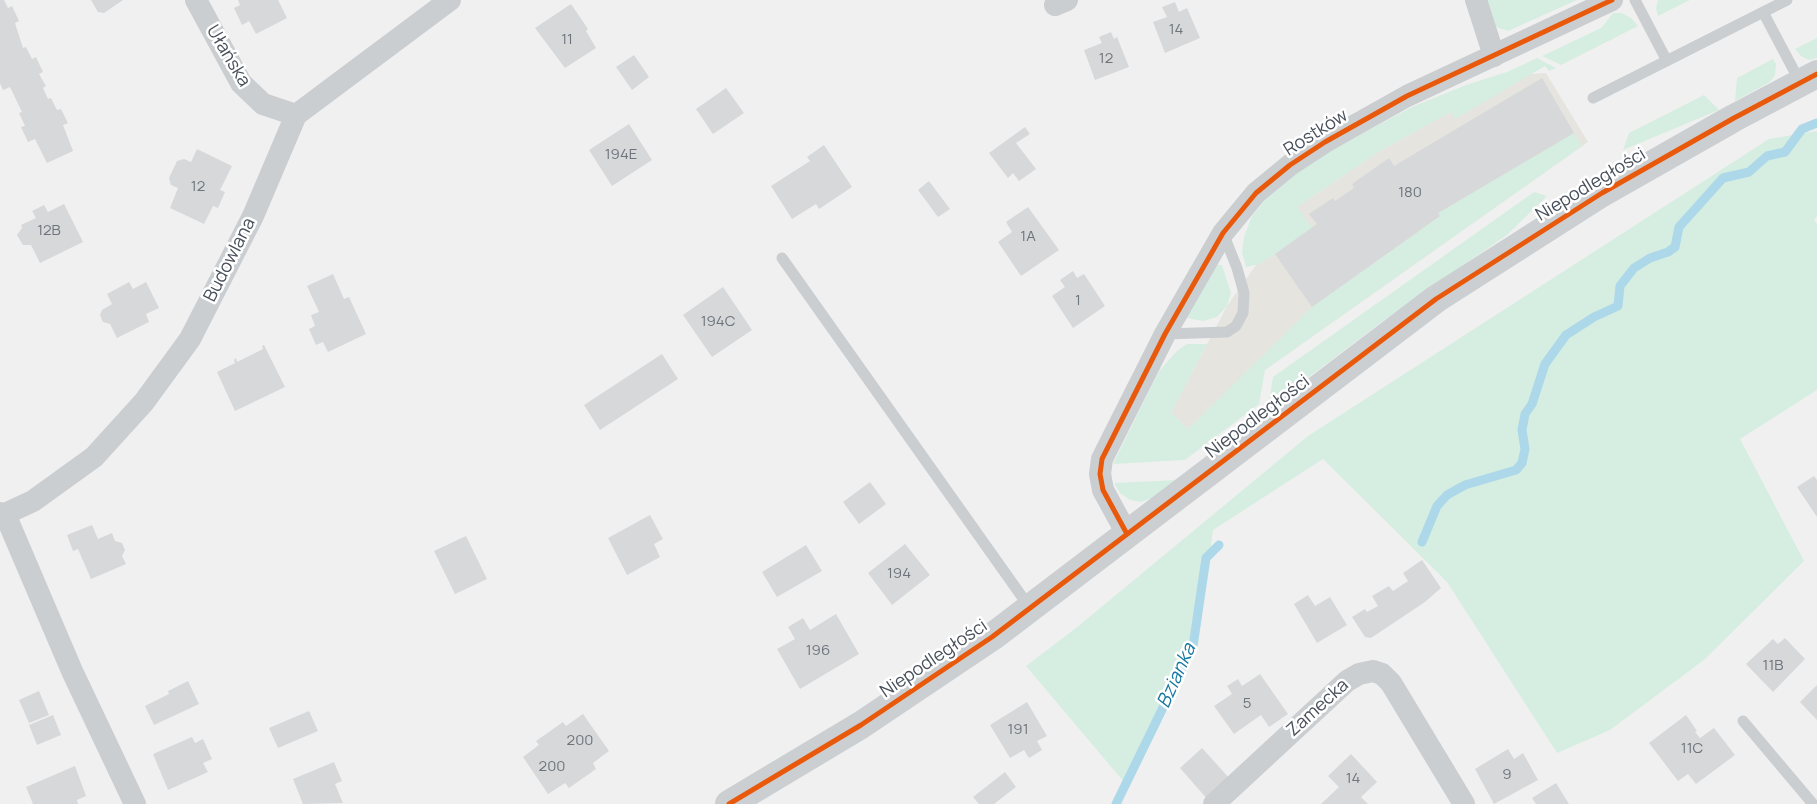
<!DOCTYPE html>
<meta charset="utf-8">
<style>
body{margin:0}
canvas{display:block;background:#f0f0f0}
</style>
<canvas width="1817" height="804"></canvas>
<script>
const c = document.querySelector('canvas').getContext('2d');
c.lineJoin = 'round';
function fillPath(path, color) {
  c.fillStyle = color;
  c.fill(path, 'evenodd');
}
function poly(rows) {
  const path = new Path2D();
  for (const r of rows) {
    path.moveTo(r[0], r[1]);
    for (let i = 2; i < r.length; i += 2) path.lineTo(r[i], r[i + 1]);
  }
  return path;
}
function trace(path, color, width, dash) {
  c.strokeStyle = color;
  c.lineWidth = width;
  c.lineCap = dash ? 'butt' : 'round';
  c.setLineDash(dash || []);
  c.stroke(path);
}
function write(font, color, halo, rows, align = 'center') {
  c.font = font + ' Manrope,sans-serif';
  c.lineWidth = 5;
  c.setLineDash([]);
  c.textBaseline = 'middle';
  c.strokeStyle = halo;
  c.fillStyle = color;
  for (const [text, x, y, turn = 0] of rows) {
    c.save();
    c.translate(x, y);
    c.rotate((+turn || 0) * Math.PI / 180);
    c.textAlign = isNaN(turn) ? turn : align;
    if (halo) c.strokeText(text, 0, 0);
    c.fillText(text, 0, 0);
    c.restore();
  }
}
const commercial = poly([
 [1546,73,1588,142,1265,370,1188,429,1171,413,1227,306,1297,207,1380,151,1518,75]
]);
const green = poly([
 [1487,0,1577,0,1508,31,1496,27],
 [1658,0,1690,0,1658,16,1656,8],
 [1613,13,1622,13,1631,18,1638,26,1561,65,1542,56,1601,28],
 [1817,38,1817,58,1809,60,1801,56,1795,49],
 [1537,58,1556,68,1549,71,1545,66,1455,119,1451,112,1380,151,1297,207,1312,228,1260,264,1246,267,1242,252,1244,237,1252,216,1265,200,1295,175,1332,150,1412,107,1466,85,1507,72],
 [1773,59,1776,64,1775,75,1770,82,1735,101,1737,78],
 [1704,95,1719,110,1623,150,1629,133],
 [1817,131,1817,217,1814,219,1817,224,1817,390,1740,439,1804,561,1704,660,1610,730,1557,753,1447,582,1323,459,1213,530,1198,645,1129,788,1026,666,1076,628,1308,436,1769,139],
 [1574,133,1582,146,1265,370,1259,404,1185,460,1113,464,1159,371,1177,351,1187,344,1207,344,1171,413,1188,429,1312,307,1440,216,1438,213],
 [1534,192,1547,196,1507,235,1383,321,1268,408,1273,377],
 [1216,265,1222,265,1231,293,1227,306,1217,317,1203,321,1187,318],
 [1176,480,1152,498,1141,502,1130,500,1120,493,1114,483]
]);
const stream = poly([
 [1422,542,1437,506,1447,495,1465,485,1516,470,1522,463,1525,449,1522,430,1525,414,1532,404,1545,364,1566,335,1594,317,1618,306,1620,286,1634,268,1650,258,1668,252,1675,247,1679,227,1723,178,1749,172,1767,156,1785,152,1802,129,1817,123],
 [1116,804,1193,646,1206,558,1219,545]
]);
const building = poly([
 [0,0,4,0,8,8,12,6,19,21,15,23,23,48,26,47,32,59,36,57,43,72,39,74,46,86,43,88,48,99,51,98,57,110,61,109,68,123,63,125,73,151,47,163,35,139,28,142,21,127,25,126,19,113,22,112,10,87,3,90,0,83],
 [91,0,123,0,104,13,98,12],
 [238,0,278,0,287,18,256,34,249,21,242,25,234,8,240,5],
 [1175,2,1179,12,1187,8,1200,38,1165,53,1153,22,1167,17,1162,7],
 [571,4,588,29,586,31,596,48,565,68,535,28],
 [1111,32,1114,39,1117,37,1129,67,1095,80,1084,50,1102,43,1099,37],
 [634,55,649,77,632,90,616,67],
 [1542,78,1574,133,1438,213,1440,216,1312,307,1275,254,1317,224,1309,214,1333,198,1335,201,1354,188,1352,184,1389,158,1394,166],
 [726,88,744,113,713,134,696,109],
 [629,124,652,160,612,186,589,150],
 [1025,127,1030,134,1016,143,1036,169,1019,181,1013,173,1008,178,989,153],
 [824,145,852,187,819,209,816,204,792,219,771,186,810,161,807,157],
 [197,149,232,166,220,190,225,192,218,208,213,206,204,224,170,208,178,188,171,185,169,178,177,161,184,159,191,162],
 [929,181,950,209,938,217,918,190],
 [64,204,83,242,40,263,31,245,23,245,17,235,22,228,21,225,36,218,32,211,44,205,48,212],
 [1028,207,1059,250,1021,276,998,242,1012,232,1006,222],
 [1073,271,1077,278,1084,274,1105,306,1073,328,1052,296,1065,287,1060,280],
 [333,274,344,299,349,297,366,334,328,352,323,342,316,345,309,329,315,326,311,315,319,312,307,286],
 [129,282,133,289,146,282,159,308,146,314,149,322,117,338,110,324,103,322,100,315,102,310,112,304,107,294],
 [723,287,752,330,712,357,683,315],
 [264,345,285,387,235,411,217,372,235,363,234,360,236,358,237,362,263,349,262,346],
 [662,354,678,379,600,430,584,405],
 [1814,476,1817,480,1817,517,1797,487],
 [870,482,886,504,859,524,843,502],
 [650,515,663,539,654,544,660,557,627,575,608,538],
 [92,525,98,539,112,533,115,541,122,543,125,550,122,556,126,564,91,579,78,549,73,551,67,535],
 [466,536,487,579,455,594,434,551],
 [905,544,930,575,892,605,868,573],
 [806,545,822,571,777,597,762,572],
 [1422,560,1441,588,1425,602,1371,638,1365,637,1352,617,1365,609,1367,612,1378,606,1372,596,1389,586,1393,591,1408,581,1403,573],
 [1308,595,1315,606,1330,597,1347,625,1317,643,1294,604],
 [836,614,859,654,800,689,777,649,795,639,788,627,803,618,810,630],
 [1785,638,1805,659,1773,692,1746,664,1773,639,1778,644],
 [1260,674,1288,714,1269,727,1261,715,1234,734,1214,706,1232,694,1227,686,1238,679,1242,686],
 [188,681,199,704,154,725,145,706,169,694,168,691],
 [1817,685,1817,720,1800,702],
 [39,691,49,715,29,723,19,700],
 [1027,702,1047,736,1037,741,1042,750,1029,758,1024,750,1010,758,990,725],
 [309,711,318,731,278,748,269,728],
 [583,714,609,751,593,763,596,769,569,788,565,783,548,794,523,757,539,745,536,741,563,722,566,726],
 [53,715,61,735,37,745,29,725],
 [1686,715,1697,731,1695,732,1700,738,1714,728,1735,755,1696,784,1688,774,1678,781,1649,743],
 [192,737,195,743,203,739,212,759,203,763,208,772,168,790,153,754],
 [1202,748,1231,780,1208,800,1180,768],
 [1508,749,1514,759,1523,753,1538,780,1494,804,1475,769],
 [1351,754,1377,782,1361,797,1368,804,1321,804,1339,787,1328,776],
 [334,762,342,781,335,784,343,803,303,804,293,779],
 [75,766,86,796,77,800,78,804,33,804,26,787],
 [1005,772,1016,787,994,804,979,804,973,797],
 [1556,783,1569,804,1536,804,1532,798]
]);
const lane = poly([
 [1635,0,1667,61],
 [1763,12,1800,82],
 [1593,98,1787,0],
 [782,258,1030,608],
 [1165,334,1227,332,1236,326,1243,313,1244,293,1237,268,1223,233],
 [1743,721,1813,804]
]);
const street = poly([
 [196,0,241,83,263,104,296,115],
 [1476,0,1494,56],
 [1055,5,1067,0],
 [0,513,5,514,33,501,94,457,144,402,190,339,253,216,296,115,450,0],
 [5,514,72,671,135,804],
 [1127,534,1103,490,1100,474,1102,459,1165,334,1223,233,1256,193,1290,165,1325,142,1407,96,1612,0],
 [1214,804,1347,681,1359,674,1373,671,1382,674,1391,683,1464,804]
]);
const secondary = poly([
 [729,804,861,725,992,637,1436,299,1602,193,1734,118,1817,74]
]);
const cycleway = poly([
 [1127,534,1103,490,1100,474,1102,459,1165,334,1223,233,1256,193,1290,165,1325,142,1407,96,1612,0],
 [729,804,861,725,992,637,1436,299,1602,193,1734,118,1817,74]
]);
const numberNames = [
 ["14",1176,30],
 ["11",567,40],
 ["12",1106,59],
 ["194E",621,155],
 ["12",198,187],
 ["180",1410,193],
 ["12B",49,231],
 ["1A",1028,237],
 ["1",1078,301],
 ["194C",718,322],
 ["194",899,574],
 ["196",818,651],
 ["11B",1773,666],
 ["5",1247,704],
 ["191",1018,730],
 ["200",580,741],
 ["11C",1692,749],
 ["200",552,767],
 ["9",1507,775],
 ["14",1353,779]
];
const streetNames = [
 ["Ułańska",228,56,59],
 ["Rostków",1316,133,-32],
 ["Niepodległości",1591,185,-31],
 ["Budowlana",230,260,-63],
 ["Niepodległości",1258,417,-37],
 ["Niepodległości",934,659,-34],
 ["Zamecka",1318,708,-42]
];
const waterNames = [
 ["Bzianka",1177,676,-66]
];
fillPath(commercial, '#e5e4de');
fillPath(green, '#d6eee1');
trace(stream, '#add8e9', 9);
fillPath(building, '#d7d8da');
trace(lane, '#cbced1', 11);
trace(street, '#cbced1', 22);
trace(secondary, '#cccfd1', 28);
trace(cycleway, '#e8590c', 5);
write('15px', '#6d747c', null, numberNames);
write('18px', '#48505b', '#fff', streetNames);
write('italic 19px', '#16779f', '#fff', waterNames);
</script>
